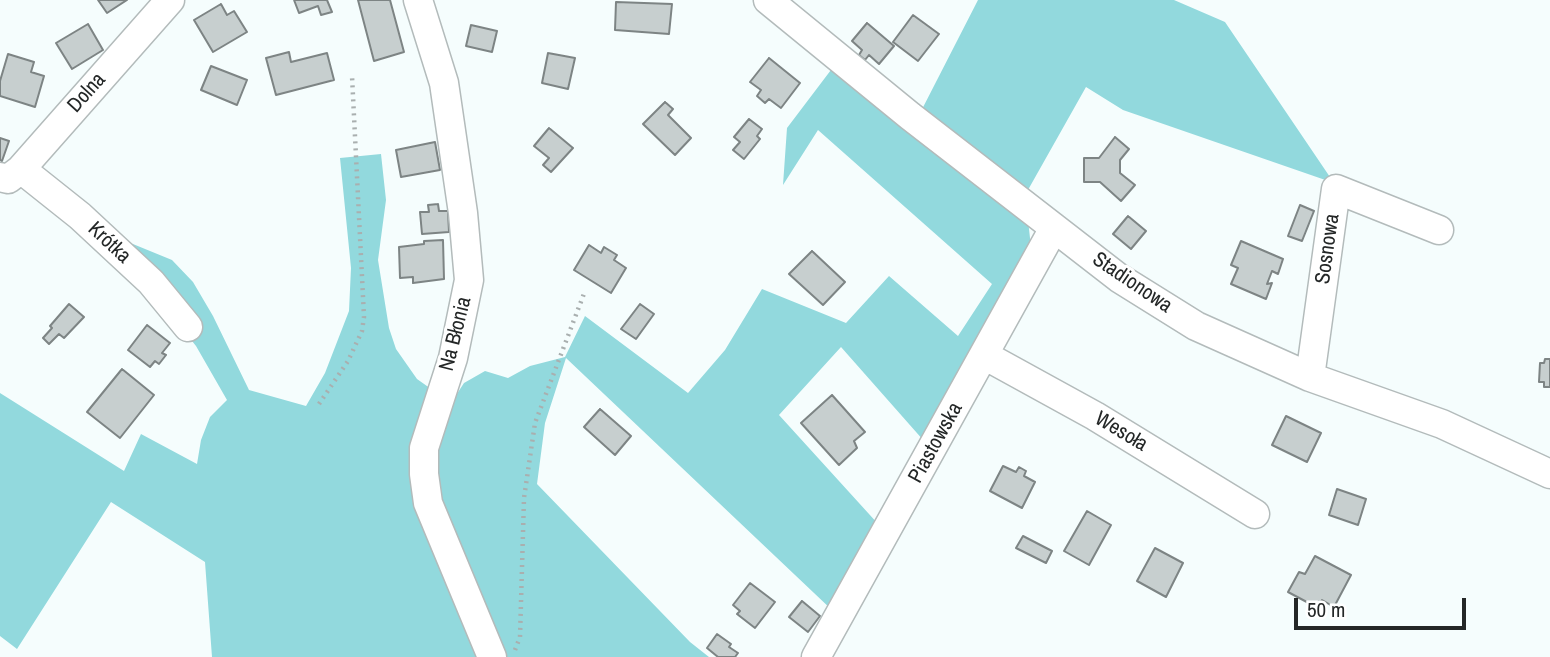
<!DOCTYPE html>
<meta charset="utf-8">
<style>
body{margin:0}
#map{position:relative;width:1550px;height:657px;overflow:hidden;background:#f5fdfd;font-family:"Archivo Narrow",sans-serif}
canvas{display:block}
.scale{position:absolute;left:1294px;top:598px;width:172px;height:32px;box-sizing:border-box;border:4px solid #242727;border-top:0;padding-left:9px;font-size:21px;line-height:24px;white-space:nowrap;color:#242727;-webkit-text-stroke:5px #fff;paint-order:stroke}
</style>
<div id="map">
<canvas width="1550" height="657"></canvas>
<div class="scale">50 m</div>
</div>
<script>
const c = document.querySelector('canvas').getContext('2d');
c.lineJoin = 'round';
function fillPath(path, color) {
  c.fillStyle = color;
  c.fill(path, 'evenodd');
}
function poly(rows) {
  const path = new Path2D();
  for (const r of rows) {
    path.moveTo(r[0], r[1]);
    for (let i = 2; i < r.length; i += 2) path.lineTo(r[i], r[i + 1]);
  }
  return path;
}
function trace(path, color, width, dash) {
  c.strokeStyle = color;
  c.lineWidth = width;
  c.lineCap = dash ? 'butt' : 'round';
  c.setLineDash(dash || []);
  c.stroke(path);
}
function write(font, color, halo, rows, align = 'center') {
  c.font = font + ' "Archivo Narrow",sans-serif';
  c.lineWidth = 6;
  c.setLineDash([]);
  c.textBaseline = 'middle';
  c.strokeStyle = halo;
  c.fillStyle = color;
  for (const [text, x, y, turn = 0] of rows) {
    c.save();
    c.translate(x, y);
    c.rotate((+turn || 0) * Math.PI / 180);
    c.textAlign = isNaN(turn) ? turn : align;
    if (halo) c.strokeText(text, 0, 0);
    c.fillText(text, 0, 0);
    c.restore();
  }
}
const green = poly([
 [978,0,1174,0,1225,22,1334,183,1123,110,1086,87,1024,197,916,121],
 [837,62,1028,220,1032,256,924,441,841,347,779,415,879,525,833,611,566,358,545,423,537,484,690,642,709,657,212,657,205,562,111,502,17,649,0,636,0,393,124,471,141,434,197,464,201,440,210,417,227,400,196,346,106,233,172,260,193,282,213,316,249,390,306,406,325,373,349,311,351,268,340,158,381,154,386,200,378,260,389,328,396,349,417,379,451,403,464,383,485,371,508,378,530,366,565,357,585,316,688,393,725,350,762,289,846,323,889,276,958,336,992,284,818,130,783,185,787,128]
]);
const building = poly([
 [98,0,127,0,107,13,98,0],
 [294,0,327,0,332,12,321,15,318,6,299,13,294,0],
 [358,0,390,0,404,52,374,61,358,0],
 [616,2,672,4,669,34,615,30,616,2],
 [221,4,227,15,234,11,247,32,213,52,194,20,221,4],
 [913,15,939,34,918,61,893,42,913,15],
 [867,23,894,46,879,64,869,55,865,60,859,55,862,50,852,41,867,23],
 [88,24,103,50,72,69,56,43,88,24],
 [471,25,497,31,492,52,466,46,471,25],
 [289,52,291,62,327,53,334,80,276,95,266,58,289,52],
 [548,53,575,58,568,89,542,83,548,53],
 [8,54,34,62,31,72,44,76,35,107,0,96,0,81,8,54],
 [769,58,800,83,781,108,769,99,765,103,757,96,761,90,750,82,769,58],
 [211,66,247,80,237,105,201,90,211,66],
 [665,102,673,109,668,115,691,138,675,155,643,124,665,102],
 [749,119,762,129,757,136,760,139,744,159,733,150,740,142,734,137,749,119],
 [549,128,573,148,551,172,543,165,549,158,534,146,549,128],
 [1115,137,1129,149,1120,160,1120,173,1135,185,1121,201,1100,182,1084,182,1084,158,1099,158,1115,137],
 [0,138,9,141,2,161,0,160,0,138],
 [435,142,440,170,401,177,396,150,435,142],
 [438,204,439,211,448,211,449,232,422,234,420,212,429,212,428,205,438,204],
 [1300,205,1314,211,1302,241,1288,236,1300,205],
 [1128,216,1146,231,1131,249,1113,234,1128,216],
 [443,240,444,279,413,283,413,277,400,278,399,247,424,244,424,241,443,240],
 [1241,241,1283,259,1278,274,1272,271,1267,284,1272,283,1266,299,1231,284,1238,268,1231,265,1241,241],
 [589,245,601,253,604,247,617,255,614,260,626,268,611,293,574,270,589,245],
 [812,251,845,282,823,305,789,274,812,251],
 [69,304,84,317,64,338,59,334,49,344,43,338,52,328,50,326,69,304],
 [640,304,654,314,636,339,621,329,640,304],
 [147,325,170,343,162,353,166,355,159,364,155,361,150,367,128,350,147,325],
 [1545,359,1550,359,1550,387,1544,387,1544,382,1539,382,1540,363,1544,363,1545,359],
 [122,369,154,395,120,438,87,412,122,369],
 [832,395,865,432,854,441,857,448,839,465,801,423,832,395],
 [600,409,631,436,615,455,584,427,600,409],
 [1286,416,1321,433,1307,462,1272,445,1286,416],
 [1003,466,1016,472,1019,467,1026,471,1024,476,1035,482,1022,508,990,491,1003,466],
 [1337,489,1366,499,1358,525,1329,515,1337,489],
 [1087,511,1111,525,1089,565,1064,551,1087,511],
 [1023,536,1052,551,1046,563,1016,548,1023,536],
 [1155,548,1183,563,1166,597,1137,581,1155,548],
 [1315,556,1351,575,1334,607,1322,600,1318,608,1288,592,1299,572,1305,574,1315,556],
 [750,583,775,602,755,628,737,614,740,611,733,605,750,583],
 [802,601,820,616,808,632,789,617,802,601],
 [717,634,731,644,729,647,738,653,735,657,718,657,707,648,717,634]
]);
const path = poly([
 [319,404,348,361,362,331,364,317,352,76],
 [515,650,520,637,524,498,535,423,585,291]
]);
const minor = poly([
 [418,0,444,83,463,213,469,280,453,358,424,448,424,474,428,503,492,657],
 [768,0,910,116,1119,278,1196,326,1310,377,1442,424,1550,474],
 [21,169,80,216,151,282,188,327],
 [0,177,8,179,20,170,170,0],
 [984,355,1095,416,1255,514],
 [1310,377,1336,189,1439,230],
 [816,657,1054,228]
]);
const streetNames = [
 ["Dolna",87,93,-48],
 ["Krótka",109,243,43],
 ["Sosnowa",1328,249,-82],
 ["Stadionowa",1132,283,34],
 ["Na Błonia",456,334,-76],
 ["Wesoła",1121,432,31],
 ["Piastowska",936,443,-61]
];
fillPath(green, '#92d9dd');
fillPath(building, '#c7cfcf');
trace(building, '#7d8484', 2);
trace(minor, '#b3bbbb', 31);
trace(path, '#a9afaf', 4.5, [2, 5]);
trace(minor, '#fff', 28);
write('21px', '#242727', '#fff', streetNames);
</script>
